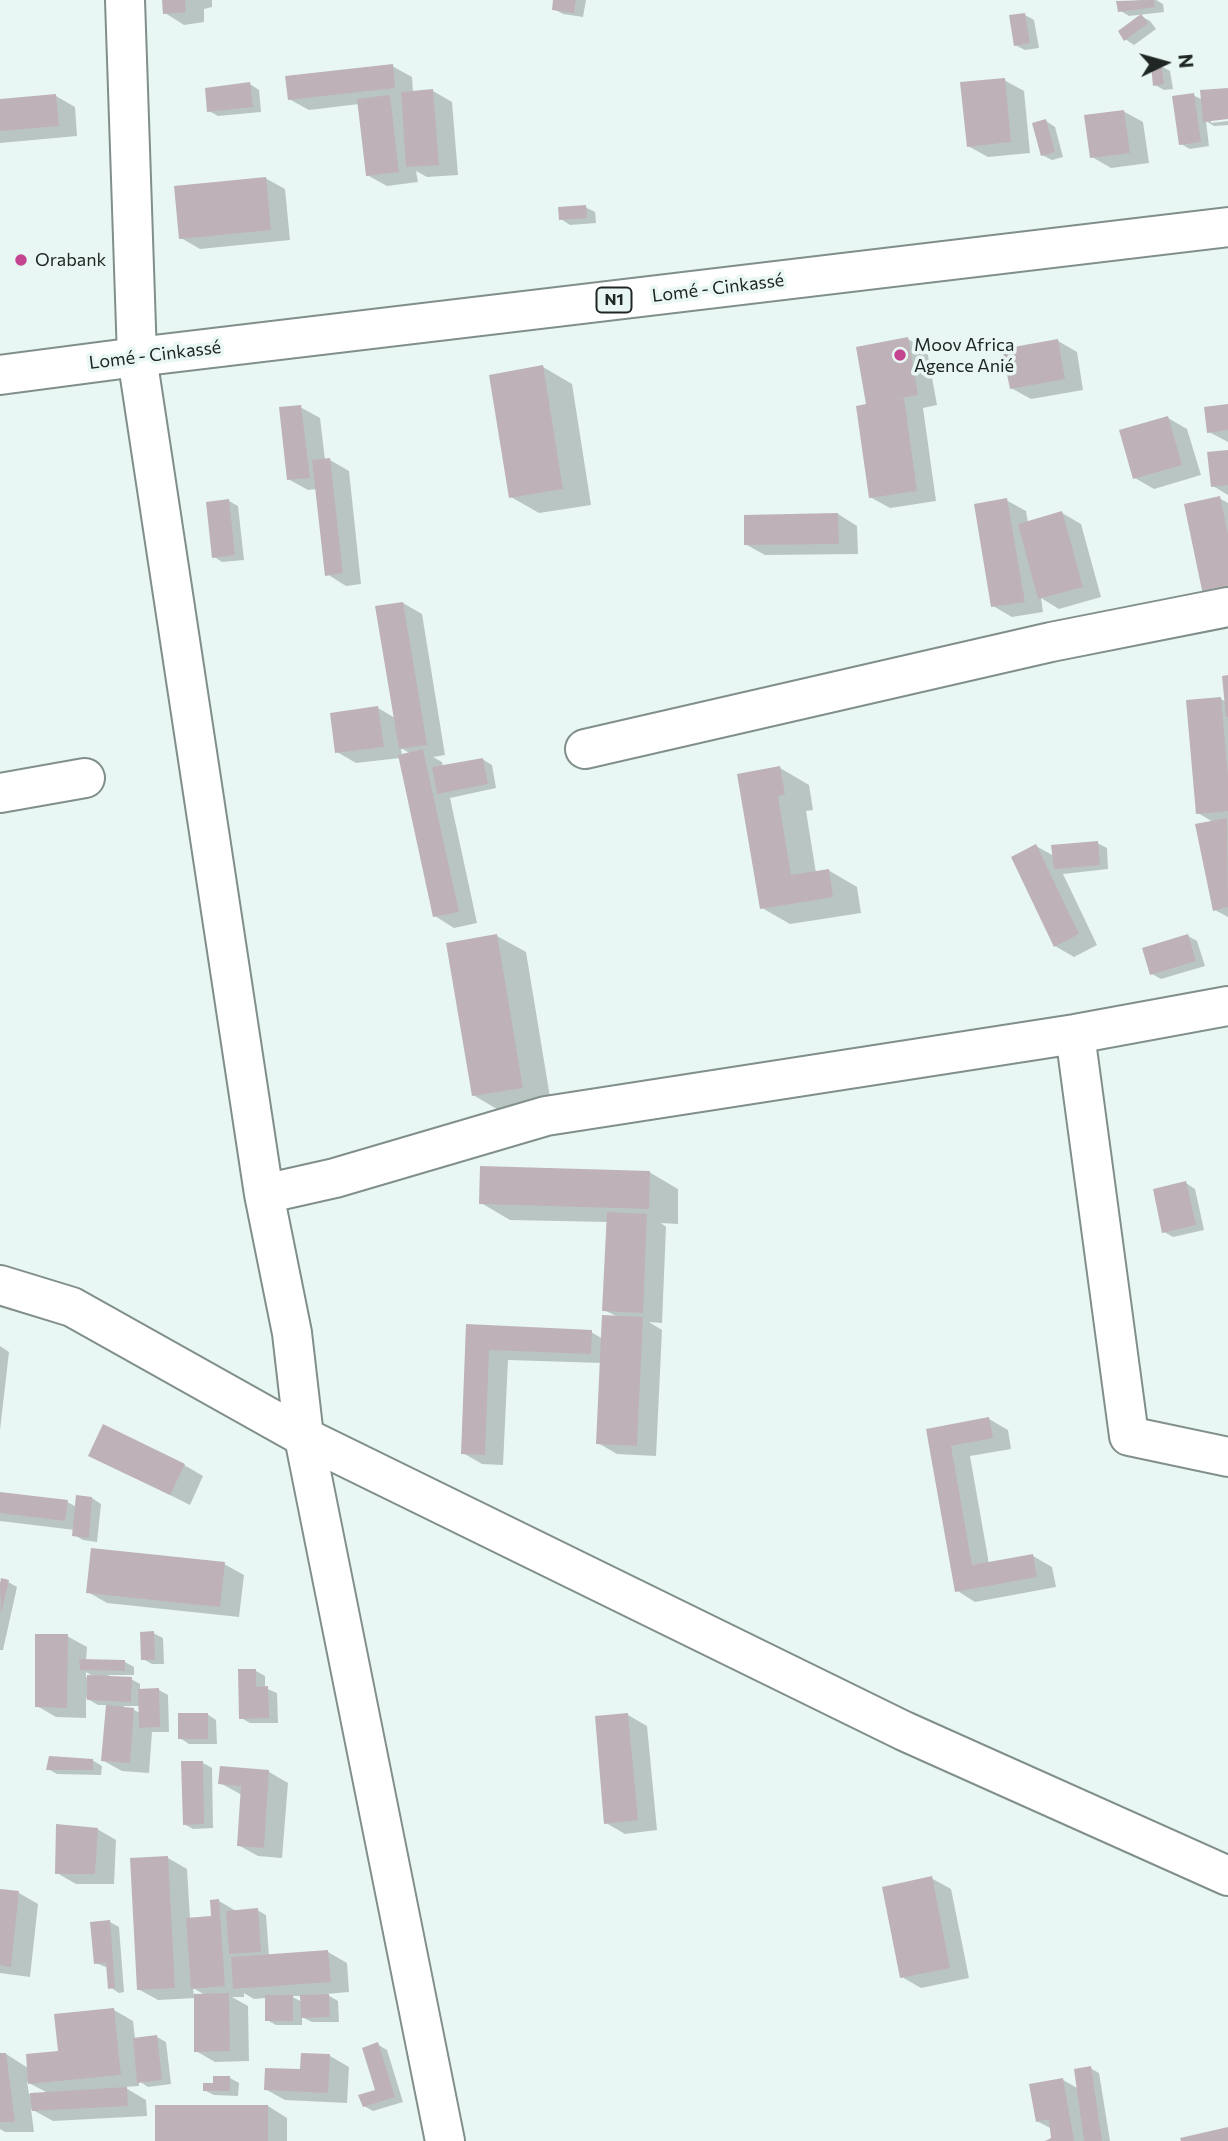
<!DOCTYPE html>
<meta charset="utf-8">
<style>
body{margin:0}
#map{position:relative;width:1228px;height:2141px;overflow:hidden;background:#e8f7f3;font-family:Commissioner,sans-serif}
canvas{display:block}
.north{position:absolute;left:1130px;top:28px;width:70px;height:70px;-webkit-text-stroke:5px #e8f7f3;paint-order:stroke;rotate:85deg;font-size:19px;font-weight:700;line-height:28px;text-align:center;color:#202624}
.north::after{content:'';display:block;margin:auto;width:24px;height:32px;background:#202624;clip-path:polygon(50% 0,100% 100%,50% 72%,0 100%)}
</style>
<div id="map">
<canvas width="1228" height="2141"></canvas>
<div class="north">N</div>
</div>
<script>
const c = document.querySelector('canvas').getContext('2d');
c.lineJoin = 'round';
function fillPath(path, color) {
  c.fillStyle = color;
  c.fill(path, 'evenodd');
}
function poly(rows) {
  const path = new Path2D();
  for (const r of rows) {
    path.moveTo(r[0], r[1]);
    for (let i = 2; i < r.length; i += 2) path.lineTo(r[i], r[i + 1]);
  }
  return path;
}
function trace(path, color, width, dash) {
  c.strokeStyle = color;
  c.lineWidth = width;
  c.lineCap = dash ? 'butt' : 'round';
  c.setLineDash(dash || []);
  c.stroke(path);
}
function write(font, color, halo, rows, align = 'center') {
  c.font = font + ' Commissioner,sans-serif';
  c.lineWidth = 7;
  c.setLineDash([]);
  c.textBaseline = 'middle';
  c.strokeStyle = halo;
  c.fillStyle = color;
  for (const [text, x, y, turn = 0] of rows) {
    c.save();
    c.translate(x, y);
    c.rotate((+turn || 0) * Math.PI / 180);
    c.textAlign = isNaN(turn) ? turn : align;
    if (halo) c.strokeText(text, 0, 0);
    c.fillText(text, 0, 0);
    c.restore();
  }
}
const shadow = poly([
 [164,0,212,0,212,7,204,9,204,22,184,25,165,13],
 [555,0,586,0,583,17,563,14,554,9],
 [1140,0,1156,0,1163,4,1164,12,1129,16,1119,10,1118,3],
 [1025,15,1034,20,1039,48,1025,50,1015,45],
 [1141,16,1150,21,1156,29,1134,45,1125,39],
 [392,66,412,77,413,93,433,91,452,102,458,175,427,177,416,171,418,182,387,186,367,175,359,104,309,110,289,99],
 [1161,66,1170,71,1173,89,1164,90,1155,85],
 [1004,80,1024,91,1030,153,988,157,968,146],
 [250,84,259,90,261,112,218,116,209,111],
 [1228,90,1228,117,1211,119,1211,123,1228,121,1228,125,1214,126,1206,121,1209,146,1190,149,1181,144,1193,95,1203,100],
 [56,96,75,107,77,136,0,143,0,101],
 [1123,111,1143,122,1149,163,1111,168,1092,157],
 [1046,121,1055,127,1063,157,1052,160,1042,155],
 [265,178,285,189,290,240,200,249,181,238],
 [585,207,595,212,596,223,570,225,561,219],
 [908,339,927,350,937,405,923,408,936,501,890,508,870,497,868,406],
 [1058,341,1077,352,1083,390,1031,399,1011,388],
 [543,367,572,384,591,505,539,513,511,497],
 [1228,406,1228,442,1209,432],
 [300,407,320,418,325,460,330,460,349,471,361,584,346,586,327,574,317,489,308,490,288,479],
 [1168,418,1187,429,1201,475,1154,489,1135,478],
 [1228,452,1228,495,1213,486],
 [1219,498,1228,503,1228,604],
 [1006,500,1026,511,1028,523,1062,513,1081,524,1101,597,1059,609,1041,598,1043,612,1012,617,993,606],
 [229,501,238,506,244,560,222,562,213,556],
 [838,514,857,526,858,554,765,555,745,544],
 [403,603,422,614,445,755,433,757,442,762,443,767,482,759,492,765,496,788,450,798,477,923,454,928,435,916,400,758,356,763,337,752,378,708,395,718],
 [401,748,411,754,402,756],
 [1228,677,1228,917,1215,910,1213,822,1198,813,1221,699,1227,702],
 [780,768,809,785,813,810,806,811,816,873,828,870,857,887,861,913,790,924,762,908],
 [1097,843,1107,848,1108,869,1063,874,1097,945,1074,957,1055,946,1036,846,1054,856],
 [497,936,526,952,551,1103,502,1112,473,1095],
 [1188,936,1197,941,1205,966,1161,979,1152,974],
 [649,1172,678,1189,678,1224,661,1223,666,1227,662,1323,649,1322,662,1330,656,1456,617,1454,598,1443,602,1363,508,1360,503,1465,482,1464,463,1453,468,1326,591,1332,603,1339,618,1317,604,1310,609,1222,510,1220,481,1203],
 [1186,1183,1195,1189,1204,1230,1173,1237,1164,1232],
 [0,1346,9,1352,0,1430],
 [989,1419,1008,1430,1011,1449,970,1456,989,1564,1033,1556,1052,1567,1056,1587,975,1602,956,1590,928,1430],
 [90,1455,184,1465,203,1476,190,1505],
 [0,1494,67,1502,77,1507,92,1498,101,1504,97,1542,83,1540,74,1535,75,1530,0,1521],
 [224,1564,244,1575,239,1617,107,1603,88,1592],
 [0,1582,8,1582,17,1587,3,1650,0,1650],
 [153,1633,163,1638,164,1664,152,1664,143,1659],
 [67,1636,87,1647,86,1661,125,1662,134,1667,134,1675,109,1675,108,1678,131,1679,140,1684,140,1691,159,1690,168,1695,169,1732,152,1732,149,1773,122,1771,102,1760,107,1705,98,1705,86,1698,86,1718,56,1717,37,1706],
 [86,1672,96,1678,86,1677],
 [124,1706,140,1706,140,1713,134,1710,123,1709],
 [256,1671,265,1676,265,1688,277,1693,278,1723,250,1723,241,1718],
 [207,1714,216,1720,217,1744,189,1744,180,1738],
 [628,1715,647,1726,657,1830,625,1834,606,1823],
 [92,1760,102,1766,101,1775,57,1774,48,1769],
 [203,1763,212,1768,213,1828,193,1829,184,1824],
 [269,1772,288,1783,282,1858,258,1856,238,1845,242,1795,220,1783],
 [97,1829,116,1840,114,1884,76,1884,57,1873],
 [168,1858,187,1869,190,1919,213,1918,219,1901,236,1911,257,1910,266,1915,269,1956,328,1952,347,1963,349,1992,326,1994,338,2001,339,2022,312,2022,302,2017,302,2025,276,2025,267,2020,266,1998,254,1999,244,1993,244,1997,232,1997,248,2006,249,2061,215,2062,196,2051,195,1998,158,2000,138,1989],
 [193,1988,207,1996,194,1996],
 [291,1996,302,1996,302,2002],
 [931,1878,951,1889,969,1978,921,1988,902,1977],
 [0,1891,19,1893,38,1904,30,1977,0,1973],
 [110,1922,119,1927,124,1992,119,1993,110,1987,108,1968,96,1963],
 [114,2010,133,2021,135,2039,157,2037,166,2042,171,2084,148,2087,139,2081,139,2086,124,2087,146,2100,147,2116,53,2121,31,2109,34,2132,5,2132,0,2129,0,2055,6,2054,28,2068,59,2053],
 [27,2082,48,2093,29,2094],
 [377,2044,387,2050,403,2102,373,2111,364,2106,377,2091],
 [330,2056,349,2067,347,2103,285,2100,265,2089],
 [1090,2068,1099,2073,1110,2141,1046,2141,1054,2140,1052,2129,1037,2121,1063,2080,1079,2089],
 [230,2078,239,2083,238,2096,214,2095,204,2090],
 [268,2106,287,2118,287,2141,157,2141]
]);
const building = poly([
 [162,0,185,0,186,12,163,14],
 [553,0,576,0,574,13,552,10],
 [1154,0,1155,7,1118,12,1116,1],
 [1025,13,1030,43,1014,46,1009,15],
 [1141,14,1148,23,1124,41,1118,31],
 [393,64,395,88,288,100,285,76],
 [1161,64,1164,84,1153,86,1151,65],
 [1005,78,1011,142,967,147,960,82],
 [250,82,253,107,207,112,205,88],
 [1228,88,1228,119,1203,122,1200,90],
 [433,89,439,165,406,167,401,92],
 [1194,93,1201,142,1179,145,1172,96],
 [56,94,59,126,0,131,0,99],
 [390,95,399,172,366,176,357,99],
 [1124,110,1130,153,1090,158,1084,115],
 [1046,119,1055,152,1041,156,1032,123],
 [266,177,271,230,179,239,174,186],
 [586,205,587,218,559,220,558,207],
 [908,337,918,395,894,399,904,398,917,491,869,498,856,406,866,404,856,347],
 [1058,339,1065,379,1010,389,1002,349],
 [543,365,563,489,509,498,489,375],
 [1228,404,1228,430,1207,433,1204,407],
 [301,405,310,478,287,480,279,407],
 [1168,416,1182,465,1133,479,1119,430],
 [1228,450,1228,485,1211,487,1207,452],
 [330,458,343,573,325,576,312,460],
 [1220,496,1228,534,1228,590,1203,595,1184,504],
 [1007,498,1025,602,991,607,974,504],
 [229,499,235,555,212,558,206,502],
 [1062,511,1083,587,1038,599,1018,524],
 [838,513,839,544,744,545,744,515],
 [403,602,427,745,399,749,375,606],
 [1228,675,1228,717,1226,717,1222,676],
 [1221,697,1228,775,1228,811,1196,814,1186,700],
 [378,706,384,747,335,753,330,713],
 [423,749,459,912,433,917,398,755],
 [483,758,488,784,437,794,432,767],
 [780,766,785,794,778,796,791,875,829,869,833,897,760,909,737,774],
 [1227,818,1228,907,1213,911,1195,824],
 [1098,841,1100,865,1054,869,1051,845],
 [1036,844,1079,934,1054,947,1011,857],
 [497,934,523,1088,472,1096,446,943],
 [1188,934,1196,961,1150,975,1142,948],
 [480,1166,650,1171,649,1209,479,1204],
 [1186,1181,1196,1225,1162,1233,1153,1189],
 [607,1212,647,1214,643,1313,602,1311],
 [602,1315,643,1317,637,1446,596,1444],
 [466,1324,592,1330,591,1354,489,1350,485,1455,461,1454],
 [989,1417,993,1438,951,1446,972,1565,1033,1554,1037,1577,955,1592,926,1429],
 [103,1424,185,1464,170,1495,88,1456],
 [0,1492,68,1500,65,1521,0,1513],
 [76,1495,92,1497,89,1538,72,1536],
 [91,1548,225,1562,220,1607,86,1593],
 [1,1578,9,1580,1,1614,0,1584],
 [154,1631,155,1660,141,1660,140,1632],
 [35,1634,68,1634,67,1708,35,1707],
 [79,1659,125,1660,125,1671,80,1670],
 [238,1669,256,1669,256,1687,268,1686,269,1718,239,1719],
 [87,1675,132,1677,131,1702,87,1700],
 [159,1688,160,1727,139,1728,138,1689],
 [106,1705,134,1708,130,1763,101,1761],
 [178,1713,208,1713,208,1739,178,1739],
 [628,1713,638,1820,604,1824,595,1716],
 [49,1756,93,1759,93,1770,46,1770],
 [181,1761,203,1761,204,1824,183,1825],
 [220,1766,269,1770,264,1848,237,1846,241,1786,218,1784],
 [56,1824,98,1828,95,1874,55,1874],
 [168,1856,175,1988,137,1990,130,1858],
 [932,1876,950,1968,900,1978,882,1887],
 [0,1889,19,1891,11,1967,0,1965],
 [219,1899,225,1986,191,1989,186,1918,211,1916,210,1900],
 [258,1908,261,1952,229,1954,226,1911],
 [110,1920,115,1988,108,1989,106,1963,94,1964,90,1922],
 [328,1950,331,1982,233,1989,231,1957],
 [229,1993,230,2051,194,2052,194,1994],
 [329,1994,330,2017,301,2018,300,1995],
 [265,1995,293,1995,293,2021,265,2021],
 [114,2008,121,2075,28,2084,26,2054,58,2051,54,2014],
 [157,2035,162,2080,137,2083,133,2038],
 [378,2042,395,2097,363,2107,358,2095,375,2090,362,2048],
 [0,2053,6,2053,15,2122,0,2122],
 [301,2053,330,2054,328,2093,264,2090,265,2068,300,2069],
 [1091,2066,1102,2141,1084,2141,1074,2069],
 [213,2076,230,2076,230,2091,203,2091,203,2083,213,2083],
 [1063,2078,1074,2141,1045,2141,1051,2138,1049,2119,1036,2122,1029,2084],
 [127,2087,128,2106,32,2111,30,2093],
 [155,2105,268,2105,268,2141,155,2141],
 [1228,2127,1228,2141,1181,2141,1180,2138]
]);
const minor = poly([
 [125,0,137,357,264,1194],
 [585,749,1051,642,1228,607],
 [0,793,85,778],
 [1075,1034,1129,1436,1228,1457],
 [445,2141,304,1437,292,1333,264,1194,335,1178,546,1116,1075,1034,1228,1006]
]);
const major = poly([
 [0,1285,72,1307,304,1437,904,1731,1228,1876]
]);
const highway = poly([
 [0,375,137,357,1228,227]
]);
const markers = [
 [21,260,7,"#c34592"],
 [900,355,7,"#c34592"]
];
const shields = [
 [614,300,35]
];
const shieldNames = [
 ["N1",614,300]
];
const poiNames = [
 ["Orabank",35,260],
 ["Moov Africa",914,345],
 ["Agence Anié",914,366]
];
const streetNames = [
 ["Lomé - Cinkassé",718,288,-7],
 ["Lomé - Cinkassé",155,355,-7]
];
fillPath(shadow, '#0003');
fillPath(building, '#beb1b7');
trace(minor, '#818f8b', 42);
trace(major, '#818f8b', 42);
trace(highway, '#818f8b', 42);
trace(minor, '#fff', 38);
trace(major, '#fff', 38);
trace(highway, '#fff', 38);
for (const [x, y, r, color] of markers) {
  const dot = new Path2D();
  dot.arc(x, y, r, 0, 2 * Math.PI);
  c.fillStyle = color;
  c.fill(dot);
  trace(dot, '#e8f7f3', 2.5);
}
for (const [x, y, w] of shields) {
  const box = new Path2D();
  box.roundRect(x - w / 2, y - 12.5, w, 25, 5);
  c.fillStyle = '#e8f7f3';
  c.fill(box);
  trace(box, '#202624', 2);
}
write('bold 16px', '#202624', null, shieldNames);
write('18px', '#202624', '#e8f7f3', poiNames, 'left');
write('18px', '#202624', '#e8f7f3', streetNames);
</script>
